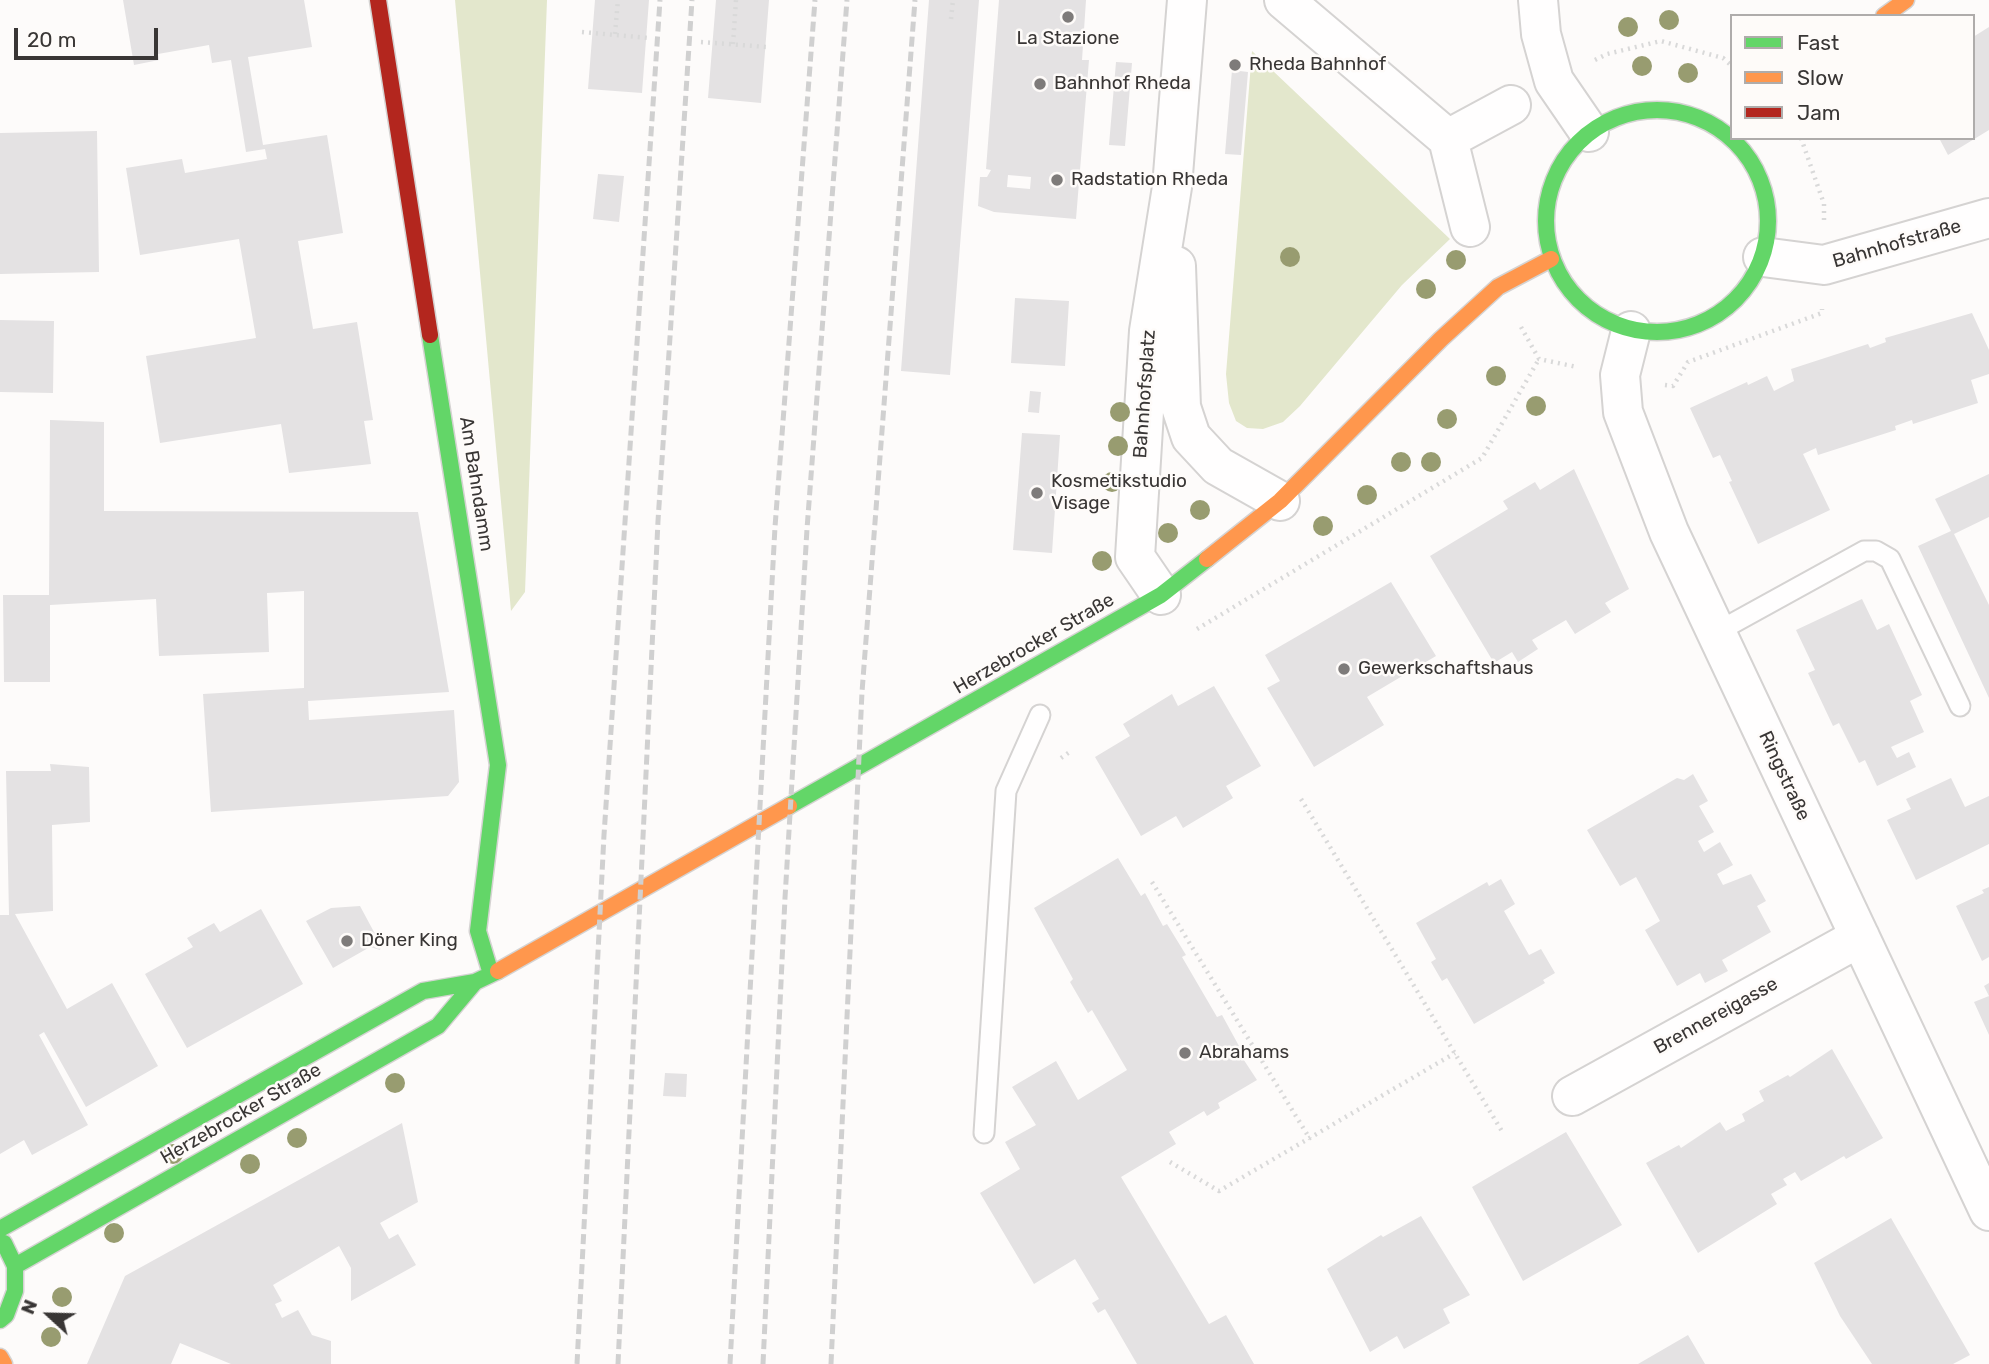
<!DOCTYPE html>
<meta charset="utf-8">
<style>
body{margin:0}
#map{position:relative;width:1989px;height:1364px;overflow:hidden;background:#fdfbfa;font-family:Rubik,sans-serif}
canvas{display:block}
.legend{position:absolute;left:1730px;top:14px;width:245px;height:126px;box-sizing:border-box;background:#fefbf9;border:2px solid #afacab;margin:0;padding:9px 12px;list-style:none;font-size:21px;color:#393635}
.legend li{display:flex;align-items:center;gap:14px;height:35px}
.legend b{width:35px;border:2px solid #afacab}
.north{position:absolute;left:14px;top:1280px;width:70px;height:70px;-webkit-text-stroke:5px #fefbf9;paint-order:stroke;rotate:292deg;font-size:19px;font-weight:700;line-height:28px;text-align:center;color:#393635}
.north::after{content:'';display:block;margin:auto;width:24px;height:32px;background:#393635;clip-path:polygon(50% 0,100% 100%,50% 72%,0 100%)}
.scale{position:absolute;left:14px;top:28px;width:144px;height:32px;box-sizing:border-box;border:4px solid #393635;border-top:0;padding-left:9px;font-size:21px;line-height:24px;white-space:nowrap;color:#393635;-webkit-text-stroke:5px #fefbf9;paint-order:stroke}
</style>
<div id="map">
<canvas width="1989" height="1364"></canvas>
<ul class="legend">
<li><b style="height:9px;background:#63d668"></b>Fast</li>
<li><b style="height:9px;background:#ff974d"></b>Slow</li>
<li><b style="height:9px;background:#b3261e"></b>Jam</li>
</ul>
<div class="north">N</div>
<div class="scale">20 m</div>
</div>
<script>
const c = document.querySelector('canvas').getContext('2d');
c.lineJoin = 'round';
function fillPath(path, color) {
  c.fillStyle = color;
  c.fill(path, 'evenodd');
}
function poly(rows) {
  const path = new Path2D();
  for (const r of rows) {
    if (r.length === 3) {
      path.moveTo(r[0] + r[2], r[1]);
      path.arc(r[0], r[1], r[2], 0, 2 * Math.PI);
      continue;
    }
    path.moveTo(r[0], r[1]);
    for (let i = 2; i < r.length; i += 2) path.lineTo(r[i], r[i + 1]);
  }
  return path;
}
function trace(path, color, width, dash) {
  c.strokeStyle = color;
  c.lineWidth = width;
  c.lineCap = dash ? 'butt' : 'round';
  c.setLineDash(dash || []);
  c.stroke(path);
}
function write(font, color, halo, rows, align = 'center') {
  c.font = font + ' Rubik,sans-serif';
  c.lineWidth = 5;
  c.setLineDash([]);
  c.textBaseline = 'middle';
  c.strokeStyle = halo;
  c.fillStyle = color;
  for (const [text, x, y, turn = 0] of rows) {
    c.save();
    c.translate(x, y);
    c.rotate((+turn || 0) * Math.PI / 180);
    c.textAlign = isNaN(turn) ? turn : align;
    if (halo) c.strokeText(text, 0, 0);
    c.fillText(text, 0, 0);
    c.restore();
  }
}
const green = poly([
 [455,0,547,0,525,592,511,611],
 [1252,51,1450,239,1402,285,1300,406,1283,422,1263,429,1247,428,1236,421,1229,403,1226,374]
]);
const building = poly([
 [123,0,304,0,312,47,248,57,263,145,327,135,343,233,298,241,313,329,357,322,373,420,364,421,371,464,289,473,281,424,160,443,146,356,256,338,239,239,140,255,126,168,182,159,185,173,267,159,265,149,246,152,231,60,212,63,209,45,158,54,159,60,134,65],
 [595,0,649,0,642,93,588,89],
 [716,0,769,0,761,103,708,98],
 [929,0,979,0,950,375,901,371],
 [999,0,1086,0,1082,60,1089,60,1076,219,994,212,978,206,980,177,987,177,991,170,986,169],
 [1008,175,1031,177,1030,189,1007,187],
 [1989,27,1989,130,1948,155,1939,138,1973,138,1973,37],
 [1116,62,1132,63,1125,146,1109,145],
 [1232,70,1248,72,1241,155,1225,154],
 [97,131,99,272,0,274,0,133],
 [598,174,624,176,619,222,593,219],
 [1015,298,1069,301,1065,366,1011,363],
 [1972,313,1989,350,1989,374,1971,380,1978,403,1913,424,1912,420,1895,426,1896,430,1818,455,1816,448,1803,454,1830,510,1758,544,1729,482,1732,481,1720,455,1713,458,1690,408,1747,382,1748,385,1767,376,1774,391,1794,381,1791,369,1868,344,1870,348,1886,342,1885,338],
 [0,320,54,321,53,393,0,392],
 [1030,391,1041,392,1039,413,1028,412],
 [50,420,104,422,104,511,418,512,449,692,308,701,309,720,454,710,459,782,448,796,211,812,203,694,304,688,304,591,267,593,269,652,159,656,156,599,50,605,50,682,4,682,3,595,49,595],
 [1022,433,1060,435,1052,553,1013,550],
 [1574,469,1629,589,1605,603,1611,612,1575,634,1566,620,1532,640,1538,649,1518,662,1512,652,1494,663,1430,556,1508,509,1503,501,1535,482,1540,490],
 [1989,474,1989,517,1954,534,1989,605,1989,698,1918,546,1951,531,1935,499],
 [1391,582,1436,656,1367,697,1384,725,1314,767,1267,688,1280,681,1265,655],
 [1862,599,1877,630,1889,624,1922,695,1910,701,1924,732,1891,747,1897,758,1909,752,1916,767,1877,786,1865,760,1859,763,1839,723,1833,726,1808,673,1815,670,1796,630],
 [1214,686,1261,766,1226,786,1233,798,1183,828,1176,816,1141,836,1095,757,1130,736,1123,724,1172,694,1178,706],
 [50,764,89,767,90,822,52,825,53,911,15,914,67,1009,112,983,158,1066,86,1107,44,1032,39,1035,88,1125,32,1155,24,1140,0,1154,0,915,9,915,6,771,51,771],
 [1693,774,1708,801,1699,806,1714,832,1698,841,1704,852,1720,842,1733,865,1717,874,1723,885,1751,874,1766,901,1757,906,1771,932,1722,960,1728,971,1705,983,1700,973,1677,986,1645,930,1660,921,1636,877,1620,886,1587,830,1677,778,1684,780],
 [1951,778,1965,807,1989,796,1989,844,1916,880,1887,820,1911,809,1906,799],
 [1118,858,1141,896,1145,893,1163,926,1167,924,1186,955,1182,957,1217,1017,1222,1015,1239,1046,1236,1048,1257,1080,1218,1103,1220,1108,1207,1116,1204,1111,1169,1132,1176,1144,1121,1177,1209,1324,1226,1315,1254,1364,1137,1364,1105,1309,1098,1313,1092,1303,1099,1299,1075,1259,1034,1284,980,1193,1020,1169,1005,1142,1036,1125,1012,1087,1056,1061,1078,1100,1127,1070,1092,1010,1088,1013,1070,982,1073,979,1034,908],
 [1501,879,1515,904,1504,911,1529,955,1541,949,1555,973,1543,980,1545,983,1474,1024,1447,978,1442,981,1431,962,1436,959,1416,923,1487,882,1489,886],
 [1989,887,1989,957,1982,961,1956,906,1984,893,1982,890],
 [360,906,374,932,385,935,380,950,370,947,333,968,306,921,331,908],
 [261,909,303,984,187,1048,145,974,193,947,187,938,214,923,220,932],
 [1989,983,1989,1035,1974,1002,1989,996,1984,986],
 [1832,1049,1883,1138,1846,1159,1844,1156,1801,1181,1795,1172,1783,1179,1787,1185,1771,1194,1777,1204,1698,1253,1646,1163,1679,1145,1681,1148,1720,1122,1726,1131,1745,1121,1742,1114,1764,1101,1759,1091,1788,1075,1790,1077],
 [665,1073,687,1074,686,1097,663,1096],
 [402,1123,418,1202,380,1223,389,1239,398,1234,416,1265,351,1301,351,1268,339,1246,273,1285,282,1301,275,1304,282,1318,298,1310,312,1335,331,1341,331,1364,231,1364,180,1343,171,1364,87,1364,125,1276],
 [1566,1132,1622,1225,1523,1281,1472,1187],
 [1421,1216,1470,1295,1443,1309,1450,1323,1404,1349,1397,1336,1370,1352,1327,1269,1381,1235,1383,1237],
 [1891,1218,1970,1355,1953,1364,1872,1364,1840,1316,1814,1263],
 [1688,1335,1705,1364,1638,1364]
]);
const path = poly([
 [951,19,953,0],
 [582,32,649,38],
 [615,34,618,0],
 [701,42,767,47],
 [733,44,736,0],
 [1595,60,1607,54,1661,41,1723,58,1732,66],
 [1801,138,1824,204,1824,220],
 [1521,327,1539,359,1577,367],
 [1665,385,1673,386,1688,362,1822,313,1822,309],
 [1197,629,1482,458,1539,359],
 [1061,758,1071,751],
 [1301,799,1503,1133],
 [1152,882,1310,1139],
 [1170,1162,1219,1191,1455,1053]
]);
const lane = poly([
 [1717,632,1864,551,1876,551,1890,559,1960,706],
 [984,1133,1006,791,1040,715]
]);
const street = poly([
 [1284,0,1448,139,1470,227],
 [1538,0,1541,34,1554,81,1589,132],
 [1448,139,1511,105],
 [1763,257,1824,265,1989,218],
 [1176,266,1181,407,1191,437,1218,466,1280,501],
 [1631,331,1620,375,1623,412,1669,532,1989,1211],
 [1161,595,1135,557,1149,331,1172,187,1187,0],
 [1572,1096,1860,937]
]);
const fast = poly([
 [1657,221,111],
 [430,335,498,765,478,931,491,974],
 [789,806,1161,595,1207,559],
 [0,1229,423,991,475,982,498,971],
 [15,1266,438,1026,475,982],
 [0,1320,6,1315,15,1291,15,1266,4,1243]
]);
const slow = poly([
 [1884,16,1906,0],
 [1207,559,1280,501,1441,339,1498,287,1551,259],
 [498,971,789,806],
 [0,1357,4,1364]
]);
const jam = poly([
 [378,0,430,335]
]);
const rail = poly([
 [577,1364,604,835,660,0],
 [618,1364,658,521,692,0],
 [730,1364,775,527,815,0],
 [763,1364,785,898,807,529,847,0],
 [831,1364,862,692,915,0]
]);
const trees = [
 [1669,20],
 [1628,27],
 [1642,66],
 [1688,73],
 [1290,257],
 [1456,260],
 [1426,289],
 [1496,376],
 [1536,406],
 [1120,412],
 [1447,419],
 [1118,446],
 [1401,462],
 [1431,462],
 [1112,482],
 [1367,495],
 [1200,510],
 [1323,526],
 [1168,533],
 [1102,561],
 [395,1083],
 [297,1138],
 [173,1154],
 [250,1164],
 [114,1233],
 [62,1297],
 [51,1337]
];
const markers = [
 [1068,17,7,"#7e7b7a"],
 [1235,65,7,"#7e7b7a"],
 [1040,84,7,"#7e7b7a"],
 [1057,180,7,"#7e7b7a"],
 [1037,493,7,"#7e7b7a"],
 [1344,669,7,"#7e7b7a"],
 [347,941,7,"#7e7b7a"],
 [1185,1053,7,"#7e7b7a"]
];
const poiNames = [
 ["La Stazione",1068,39,"center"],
 ["Rheda Bahnhof",1249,65],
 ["Bahnhof Rheda",1054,84],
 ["Radstation Rheda",1071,180],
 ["Kosmetikstudio",1051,482],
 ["Visage",1051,504],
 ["Gewerkschaftshaus",1358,669],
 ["Döner King",361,941],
 ["Abrahams",1199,1053]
];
const streetNames = [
 ["Bahnhofstraße",1897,244,-16],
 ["Bahnhofsplatz",1145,394,-86],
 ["Am Bahndamm",476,484,81],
 ["Herzebrocker Straße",1034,644,-30],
 ["Ringstraße",1784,776,65],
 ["Brennereigasse",1716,1016,-29],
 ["Herzebrocker Straße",241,1114,-30]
];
fillPath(green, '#e3e7cc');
fillPath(building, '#e4e2e3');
trace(lane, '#d5d3d2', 23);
trace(street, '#d5d3d2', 42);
trace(fast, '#d5d3d2', 19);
trace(slow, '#d5d3d2', 19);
trace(jam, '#d5d3d2', 19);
trace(path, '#d9d9d9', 4.5, [2, 5]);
trace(lane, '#fffefe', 19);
trace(street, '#fffefe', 38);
trace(fast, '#63d668', 16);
trace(slow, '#ff974d', 16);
trace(jam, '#b3261e', 16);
trace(rail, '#d0d0d0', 5, [10, 5]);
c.fillStyle = '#989c70';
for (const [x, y] of trees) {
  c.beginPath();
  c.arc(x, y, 10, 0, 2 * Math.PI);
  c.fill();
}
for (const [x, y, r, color] of markers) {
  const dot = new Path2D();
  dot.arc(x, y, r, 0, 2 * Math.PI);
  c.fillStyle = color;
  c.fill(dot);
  trace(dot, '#fefbf9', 2.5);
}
write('19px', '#393635', '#fefbf9', poiNames, 'left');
write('19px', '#393635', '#fefbf9', streetNames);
</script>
